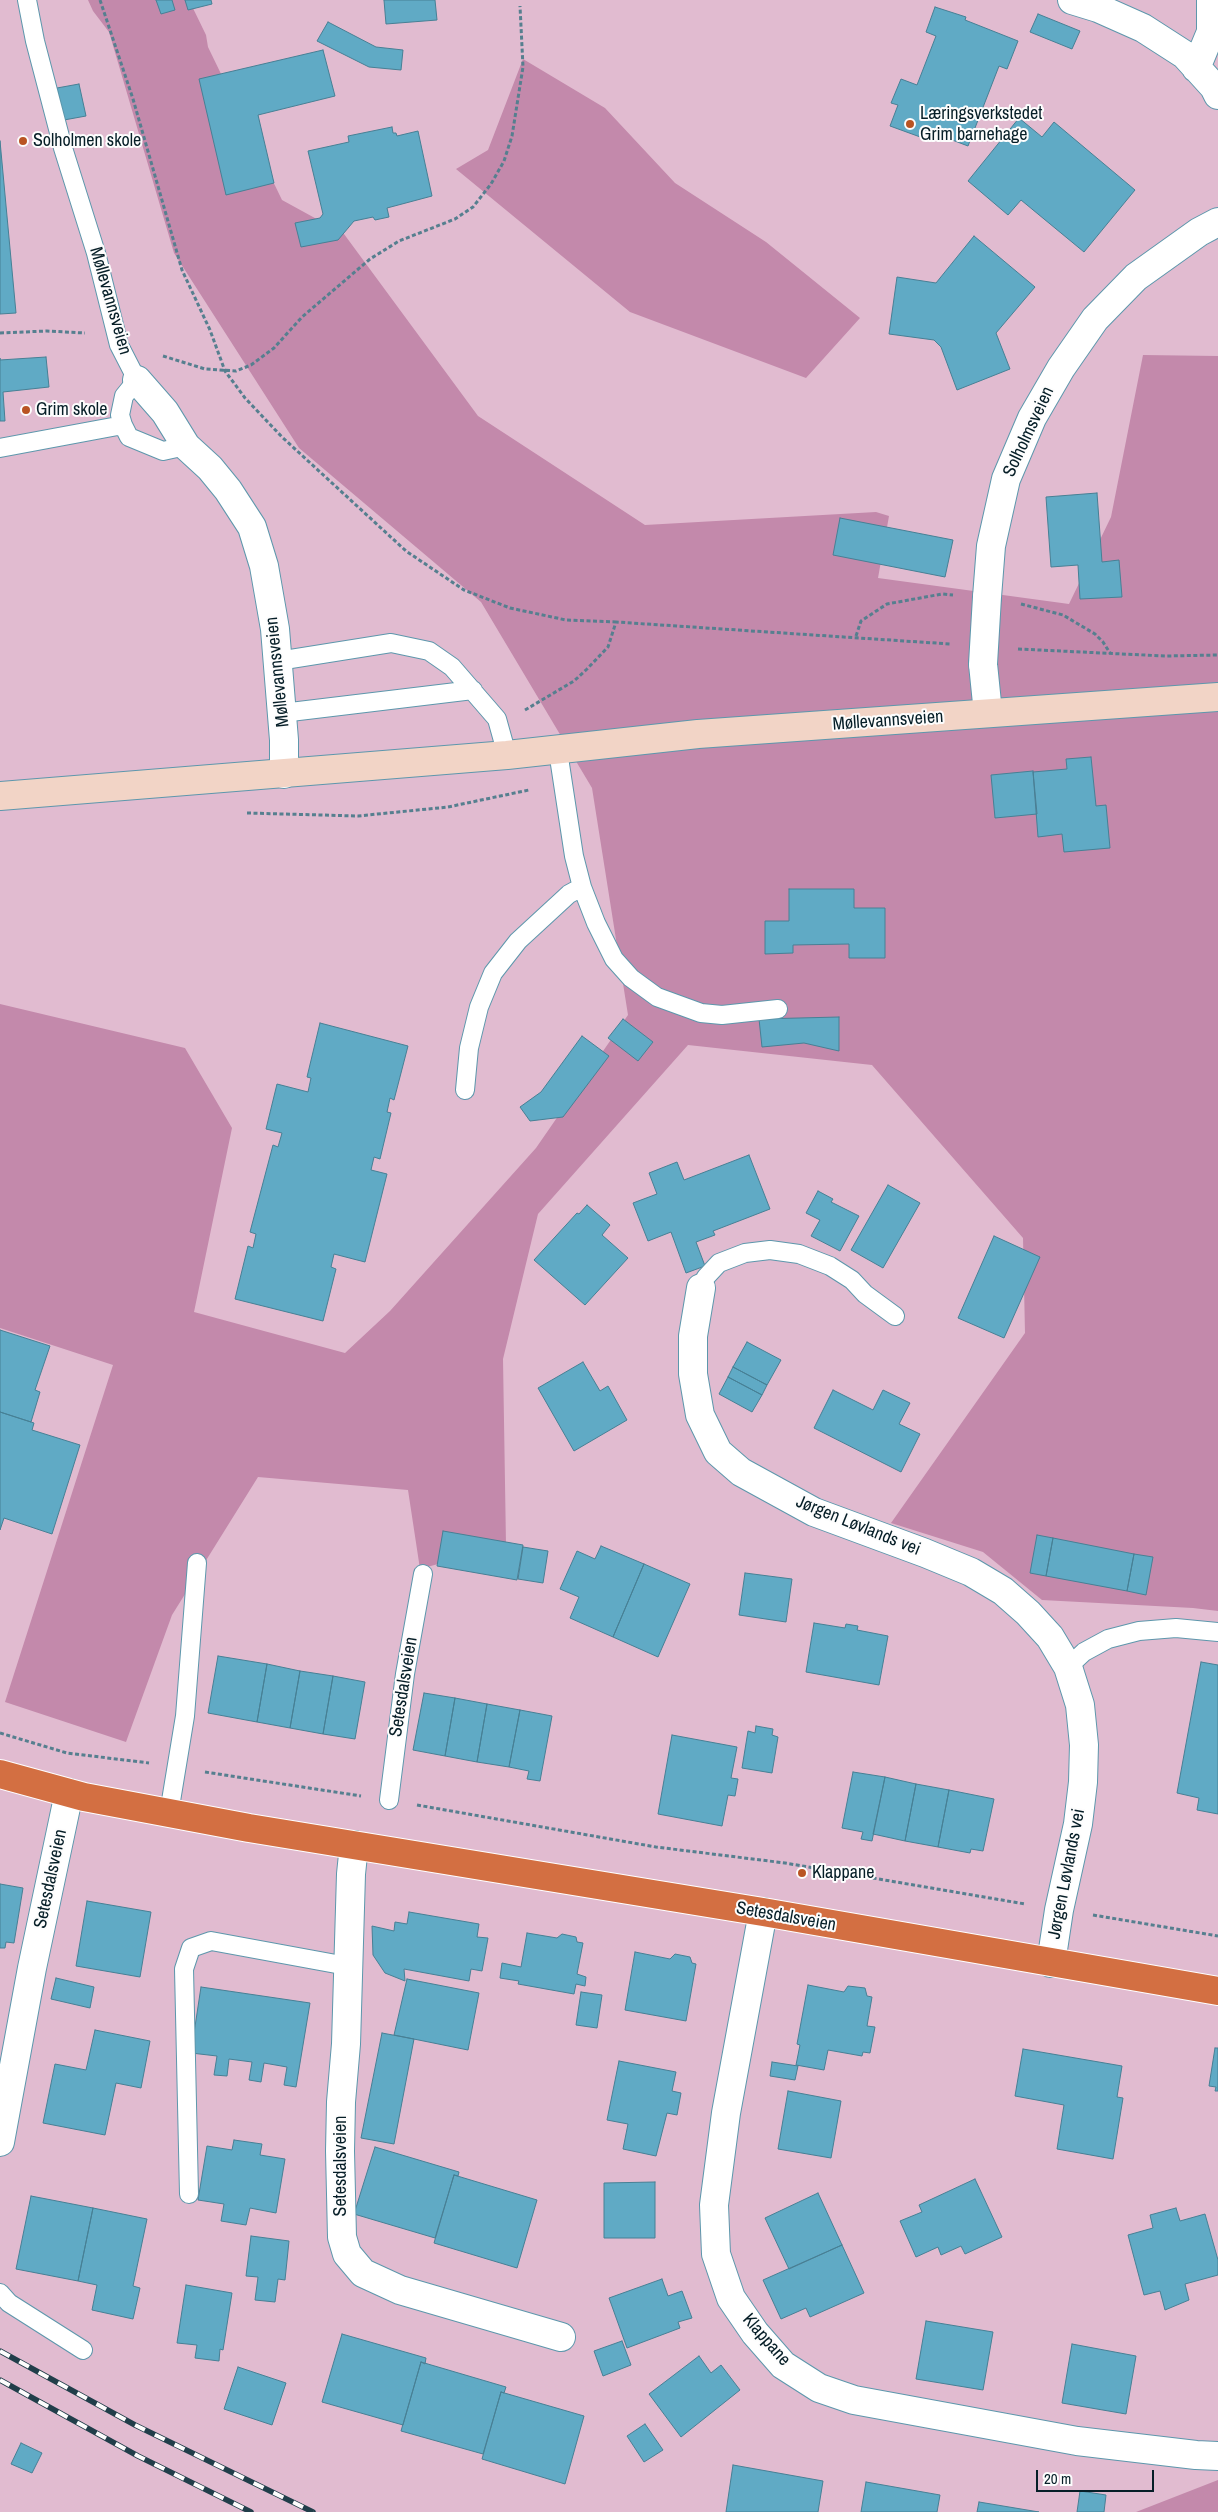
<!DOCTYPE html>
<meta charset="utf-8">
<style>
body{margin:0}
#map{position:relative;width:1218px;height:2512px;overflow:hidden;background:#aae6fd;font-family:"Archivo Narrow",sans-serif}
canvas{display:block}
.scale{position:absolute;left:1036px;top:2470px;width:118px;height:22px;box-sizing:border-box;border:2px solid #061e27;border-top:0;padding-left:6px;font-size:15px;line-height:18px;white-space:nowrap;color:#061e27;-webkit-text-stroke:4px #fdfdfd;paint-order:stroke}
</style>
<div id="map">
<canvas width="1218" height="2512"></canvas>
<div class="scale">20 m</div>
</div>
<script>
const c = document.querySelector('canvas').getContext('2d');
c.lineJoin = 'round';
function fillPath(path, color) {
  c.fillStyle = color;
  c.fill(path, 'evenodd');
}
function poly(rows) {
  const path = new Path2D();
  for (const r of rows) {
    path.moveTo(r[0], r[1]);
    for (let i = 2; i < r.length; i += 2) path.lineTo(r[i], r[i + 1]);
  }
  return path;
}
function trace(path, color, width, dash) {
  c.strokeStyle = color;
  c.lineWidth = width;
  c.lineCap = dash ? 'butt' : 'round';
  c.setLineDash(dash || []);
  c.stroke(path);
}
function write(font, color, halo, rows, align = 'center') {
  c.font = font + ' "Archivo Narrow",sans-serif';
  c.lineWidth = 4;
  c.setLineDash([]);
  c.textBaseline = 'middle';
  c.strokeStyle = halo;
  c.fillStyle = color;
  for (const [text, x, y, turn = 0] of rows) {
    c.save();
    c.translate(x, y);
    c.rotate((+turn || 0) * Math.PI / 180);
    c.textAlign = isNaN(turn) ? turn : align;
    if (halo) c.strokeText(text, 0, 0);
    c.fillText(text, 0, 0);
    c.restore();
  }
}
const green = poly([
 [0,0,1218,0,1218,2512,0,2512]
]);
const forest = poly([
 [88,0,189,0,206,35,208,47,282,200,344,234,478,416,645,525,876,512,889,516,878,578,1069,604,1111,517,1143,355,1218,356,1218,1611,1193,1608,1042,1600,983,1552,891,1523,1025,1333,1023,1238,872,1065,688,1045,538,1214,503,1359,506,1545,420,1569,408,1490,258,1477,172,1615,126,1742,5,1702,113,1365,0,1328,0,1004,185,1048,232,1128,194,1312,345,1353,390,1311,536,1148,628,1015,592,788,481,602,299,448,174,253,109,32,93,11],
 [523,59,605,108,675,183,766,242,860,318,806,378,630,312,456,169,488,150],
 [1218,2480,1218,2512,1136,2512]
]);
const building = poly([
 [156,0,172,0,175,10,161,14,156,0],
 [185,0,211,0,212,4,188,10,185,0],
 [384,0,435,0,437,20,386,24,384,0],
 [935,7,966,17,965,20,1018,41,1007,69,999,66,968,146,926,130,923,138,890,126,898,105,891,103,901,79,917,85,936,36,926,32,935,7],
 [1038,14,1080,31,1072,49,1030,32,1038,14],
 [328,22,376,47,403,50,401,70,369,67,317,41,328,22],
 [323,50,335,96,258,115,274,183,226,195,199,79,323,50],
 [79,84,86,116,64,120,57,88,79,84],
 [1019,118,1042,137,1054,122,1135,190,1084,252,1021,200,1008,215,968,181,1019,118],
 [392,127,393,133,396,133,397,136,418,131,432,196,387,208,389,217,375,220,373,217,354,221,338,240,301,247,295,223,320,218,323,214,308,151,349,142,348,136,392,127],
 [0,141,16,313,0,314,0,141],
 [974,236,1035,287,996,333,1010,369,957,390,941,347,934,340,889,334,897,277,936,283,974,236],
 [46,357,49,387,3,392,5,421,0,421,0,358,0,360,46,357],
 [1097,493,1102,562,1119,560,1122,597,1080,599,1078,565,1051,567,1046,497,1097,493],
 [840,518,953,540,945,577,833,555,840,518],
 [1091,757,1096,806,1106,805,1110,848,1064,852,1062,834,1038,837,1033,772,1067,769,1066,759,1091,757],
 [1033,771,1037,814,995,818,991,775,1033,771],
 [789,889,854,889,854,908,885,908,885,958,849,958,849,944,793,945,793,953,765,954,765,921,789,921,789,889],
 [839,1017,839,1051,804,1043,762,1047,759,1019,839,1017],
 [623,1019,653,1042,638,1061,608,1038,623,1019],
 [320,1023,408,1046,394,1100,390,1098,387,1112,391,1113,380,1159,374,1157,371,1170,387,1174,365,1262,334,1254,331,1267,336,1269,323,1321,235,1299,248,1246,253,1248,256,1234,250,1232,273,1145,278,1147,282,1133,266,1129,277,1084,308,1092,311,1078,307,1077,320,1023],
 [582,1036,609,1056,563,1117,530,1121,520,1107,541,1092,582,1036],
 [749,1155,770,1209,713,1231,715,1235,696,1242,705,1266,686,1273,671,1232,648,1241,633,1203,657,1194,649,1173,677,1162,684,1180,749,1155],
 [888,1185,920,1203,883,1268,851,1250,888,1185],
 [818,1191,833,1199,831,1202,859,1216,840,1251,811,1236,820,1220,806,1213,818,1191],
 [587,1205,610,1225,602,1235,628,1258,585,1305,534,1260,577,1213,579,1214,587,1205],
 [994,1236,1040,1257,1004,1338,958,1318,994,1236],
 [0,1330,50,1346,35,1390,40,1392,31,1422,0,1412,0,1330],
 [747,1342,781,1360,767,1385,733,1367,747,1342],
 [583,1362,600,1391,608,1386,627,1420,574,1451,538,1388,583,1362],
 [733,1367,767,1385,762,1395,728,1377,733,1367],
 [728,1377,762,1395,752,1412,719,1394,728,1377],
 [833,1390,873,1410,883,1390,910,1403,899,1424,920,1434,901,1472,814,1428,833,1390],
 [0,1412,34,1423,32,1430,80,1445,52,1534,4,1518,0,1530,0,1412],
 [443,1531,523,1545,517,1580,437,1566,443,1531],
 [1037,1535,1053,1538,1046,1576,1030,1573,1037,1535],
 [1053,1538,1134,1554,1127,1591,1046,1576,1053,1538],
 [601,1546,644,1564,613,1637,570,1618,579,1597,560,1589,577,1551,595,1559,601,1546],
 [523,1547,548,1551,543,1583,518,1579,523,1547],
 [1134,1554,1153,1557,1146,1595,1127,1591,1134,1554],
 [644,1564,690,1584,658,1657,613,1637,644,1564],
 [745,1573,792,1579,786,1622,739,1615,745,1573],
 [814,1623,845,1628,846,1624,858,1626,857,1630,888,1636,879,1685,806,1672,814,1623],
 [218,1656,267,1664,257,1722,208,1713,218,1656],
 [1201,1662,1218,1665,1218,1814,1197,1810,1199,1798,1177,1793,1201,1662],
 [267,1664,300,1671,290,1728,257,1722,267,1664],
 [300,1671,333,1676,323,1734,290,1728,300,1671],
 [333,1676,365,1682,355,1739,323,1734,333,1676],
 [424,1693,455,1698,445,1756,413,1750,424,1693],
 [455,1698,487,1704,477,1762,445,1756,455,1698],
 [487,1704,520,1710,509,1767,477,1762,487,1704],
 [520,1710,552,1716,540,1781,527,1779,529,1771,509,1767,520,1710],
 [756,1726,773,1729,772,1735,778,1737,772,1773,742,1768,748,1731,755,1733,756,1726],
 [672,1735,737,1747,731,1778,738,1779,735,1796,728,1795,722,1826,658,1814,672,1735],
 [853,1772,885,1777,872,1841,861,1839,863,1832,842,1828,853,1772],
 [885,1777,916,1784,905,1841,873,1834,885,1777],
 [916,1784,949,1790,938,1847,905,1841,916,1784],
 [949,1790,994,1799,983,1851,971,1849,970,1853,938,1847,949,1790],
 [0,1884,23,1888,14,1943,6,1942,5,1948,0,1948,0,1884],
 [87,1901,151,1912,140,1977,76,1966,87,1901],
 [409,1912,479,1924,477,1937,488,1938,482,1971,471,1969,469,1981,404,1969,405,1981,385,1973,373,1955,372,1926,394,1931,395,1922,407,1924,409,1912],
 [527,1933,557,1938,562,1934,576,1937,577,1942,583,1943,577,1974,586,1977,585,1986,576,1984,574,1994,518,1984,519,1981,500,1978,502,1963,521,1967,527,1933],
 [635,1952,670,1959,675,1954,690,1957,692,1963,696,1964,686,2021,625,2010,635,1952],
 [56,1978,94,1987,90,2008,51,1999,56,1978],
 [407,1979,479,1993,468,2050,394,2035,407,1979],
 [808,1985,844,1992,848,1986,865,1988,867,1996,872,1997,867,2026,875,2027,870,2053,863,2052,862,2056,828,2050,824,2070,796,2065,800,2045,797,2044,808,1985],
 [201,1987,310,2003,296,2087,284,2085,287,2067,264,2063,261,2082,249,2080,252,2062,229,2059,227,2076,214,2075,217,2056,191,2053,201,1987],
 [581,1992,602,1995,597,2028,576,2025,581,1992],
 [95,2030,150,2041,141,2088,116,2083,105,2135,43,2123,55,2064,86,2070,95,2030],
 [382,2033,414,2039,394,2144,361,2138,382,2033],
 [1215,2048,1218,2048,1218,2091,1215,2091,1216,2087,1209,2086,1215,2048],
 [1023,2049,1122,2066,1117,2097,1123,2098,1113,2159,1057,2149,1064,2105,1015,2096,1023,2049],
 [619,2061,676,2072,672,2091,681,2093,677,2115,667,2113,656,2156,623,2149,628,2124,607,2120,619,2061],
 [772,2062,798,2066,795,2080,770,2076,772,2062],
 [788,2091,841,2101,831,2158,778,2149,788,2091],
 [234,2140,262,2144,260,2155,285,2159,276,2213,250,2208,246,2225,221,2221,224,2204,198,2200,207,2146,232,2150,234,2140],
 [375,2147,459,2172,458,2176,454,2175,435,2238,354,2214,375,2147],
 [454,2175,537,2200,517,2268,434,2243,454,2175],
 [975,2179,1002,2237,965,2254,961,2246,941,2255,938,2247,916,2257,900,2221,922,2212,919,2205,975,2179],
 [655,2182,655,2238,604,2238,604,2183,655,2182],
 [818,2193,842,2245,789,2269,765,2218,818,2193],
 [31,2196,93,2208,78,2281,16,2269,31,2196],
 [93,2208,147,2219,133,2286,140,2288,133,2319,92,2310,97,2285,78,2281,93,2208],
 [1176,2208,1180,2221,1205,2214,1218,2260,1218,2275,1185,2284,1189,2300,1165,2310,1160,2291,1144,2295,1128,2235,1153,2228,1150,2215,1176,2208],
 [251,2236,289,2241,285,2280,278,2279,275,2302,255,2300,258,2277,246,2276,251,2236],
 [842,2245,864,2293,810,2317,806,2308,781,2319,763,2280,842,2245],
 [662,2279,668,2296,682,2291,692,2318,678,2322,680,2328,627,2348,609,2298,662,2279],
 [186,2285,232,2293,223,2350,220,2349,219,2361,195,2358,197,2345,177,2343,186,2285],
 [926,2321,993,2332,983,2390,916,2379,926,2321],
 [342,2334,426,2358,425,2364,421,2362,403,2425,322,2402,342,2334],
 [622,2341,631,2365,603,2376,594,2351,622,2341],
 [1072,2344,1136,2356,1126,2414,1062,2403,1072,2344],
 [699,2356,711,2373,721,2365,740,2390,681,2437,649,2394,699,2356],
 [421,2362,506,2387,504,2393,501,2392,483,2454,401,2431,421,2362],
 [238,2367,286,2383,272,2425,224,2409,238,2367],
 [501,2392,584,2416,565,2484,482,2459,501,2392],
 [645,2424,663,2450,644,2462,627,2436,645,2424],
 [21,2443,42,2453,32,2473,11,2464,21,2443],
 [733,2465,823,2481,818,2512,726,2512,733,2465],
 [866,2482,940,2495,937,2512,861,2512,866,2482],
 [1080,2491,1106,2495,1104,2512,1077,2512,1080,2491],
 [979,2502,1039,2512,977,2512,979,2502]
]);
const path = poly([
 [100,0,133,99,182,270,210,330,225,371,245,398,282,437,406,551,464,590,510,608,566,620,616,622],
 [0,333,47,331,85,333],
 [163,356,205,369,236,371,251,365,274,348,302,317,370,259,399,241,455,219,473,207,491,184,504,161,512,136,523,67,520,6],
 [1021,604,1063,615,1095,634,1103,642,1110,653],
 [856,636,861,621,887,604,942,594,953,595],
 [1018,649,1165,656,1218,655],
 [525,710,574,681,587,669,608,647,616,622,950,644],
 [247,813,358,816,448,807,529,790],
 [0,1733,67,1753,149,1763],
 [205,1772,361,1796],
 [417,1805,656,1847,785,1863,1025,1904],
 [1093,1915,1218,1936]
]);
const lane = poly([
 [27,0,35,41,63,148,96,253,119,345,137,380,124,396,120,415,123,425,129,437,163,451,186,446],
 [0,448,123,425],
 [278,661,391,643,429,651,452,667,497,719,507,755],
 [282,713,473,690],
 [558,751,574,856,582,887,596,923,614,959,631,978,657,997,701,1013,722,1015,778,1009],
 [465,1090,469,1048,479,1007,493,973,518,941,569,894,582,887],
 [701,1288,706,1277,719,1263,745,1253,770,1250,799,1254,830,1266,852,1280,865,1294,895,1316],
 [1068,1667,1084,1652,1108,1639,1139,1631,1176,1628,1218,1632],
 [389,1800,405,1674,423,1574],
 [169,1813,185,1716,197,1563],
 [189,2194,184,1969,191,1948,211,1941,347,1966],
 [0,2293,9,2303,83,2350]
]);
const street = poly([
 [1072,0,1098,8,1143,28,1185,55,1214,87,1218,95],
 [1196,68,1211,32,1211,0],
 [137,380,165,412,186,446,210,468,228,490,252,527,264,566,275,629,284,740,284,774],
 [987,597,991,546,1006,479,1032,418,1061,368,1095,319,1136,277,1199,232,1218,222],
 [983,664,988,713],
 [701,1288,693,1336,693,1374,700,1415,718,1452,741,1472,814,1512,925,1553,971,1572,1003,1591,1028,1613,1050,1637,1068,1667,1080,1705,1084,1745,1083,1782,1078,1824,1059,1910,1051,1963],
 [354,1845,351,1874,346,2044,341,2102,340,2151,342,2237,347,2254,363,2273,400,2290,561,2337],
 [763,1912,726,2113,714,2205,716,2254,731,2298,755,2333,783,2365,819,2388,854,2400,1077,2441,1196,2455,1218,2456],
 [0,2142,32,1968,69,1793]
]);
const secondary = poly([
 [0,796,507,755,698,734,1218,697]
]);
const highway = poly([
 [0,1774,84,1797,249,1828,763,1912,1218,1991]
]);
const rail = poly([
 [0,2351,135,2425,313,2512],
 [0,2380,138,2456,251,2512]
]);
const streetBridge = poly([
 [983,664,987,597]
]);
const markers = [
 [910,124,5,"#b95423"],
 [23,141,5,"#b95423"],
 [26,410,5,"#b95423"],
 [802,1873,5,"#b95423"]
];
const poiNames = [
 ["Læringsverkstedet",920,114],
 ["Grim barnehage",920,135],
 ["Solholmen skole",33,141],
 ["Grim skole",36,410],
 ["Klappane",812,1873]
];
const streetNames = [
 ["Møllevannsveien",110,301,74],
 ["Solholmsveien",1029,432,-65],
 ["Møllevannsveien",278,672,-96],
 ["Møllevannsveien",888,721,-4],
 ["Jørgen Løvlands vei",858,1526,22],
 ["Setesdalsveien",404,1687,-81],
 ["Jørgen Løvlands vei",1067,1874,-79],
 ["Setesdalsveien",51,1879,-78],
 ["Setesdalsveien",786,1917,10],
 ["Setesdalsveien",341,2166,-90],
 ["Klappane",766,2340,49]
];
fillPath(green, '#e1bbd0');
fillPath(forest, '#c389ab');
fillPath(building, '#60aac5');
trace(building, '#478095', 1);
trace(lane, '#5d97ac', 20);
trace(street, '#5d97ac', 30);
trace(secondary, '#5d97ac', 30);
trace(highway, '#fff', 30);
trace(path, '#567f8f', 3, [4, 2.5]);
trace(lane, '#fff', 18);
trace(street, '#fff', 28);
trace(secondary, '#f2d4c6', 28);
trace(highway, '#d36f42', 28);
trace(rail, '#213e4a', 5.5);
trace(rail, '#fdfdfd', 4, [11]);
trace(streetBridge, '#5d97ac', 30, []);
trace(streetBridge, '#fff', 28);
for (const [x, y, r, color] of markers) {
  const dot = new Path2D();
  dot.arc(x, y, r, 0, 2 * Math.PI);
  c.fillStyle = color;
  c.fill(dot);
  trace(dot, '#fdfdfd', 2);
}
write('18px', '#061e27', '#fdfdfd', poiNames, 'left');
write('18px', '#061e27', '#fdfdfd', streetNames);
</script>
